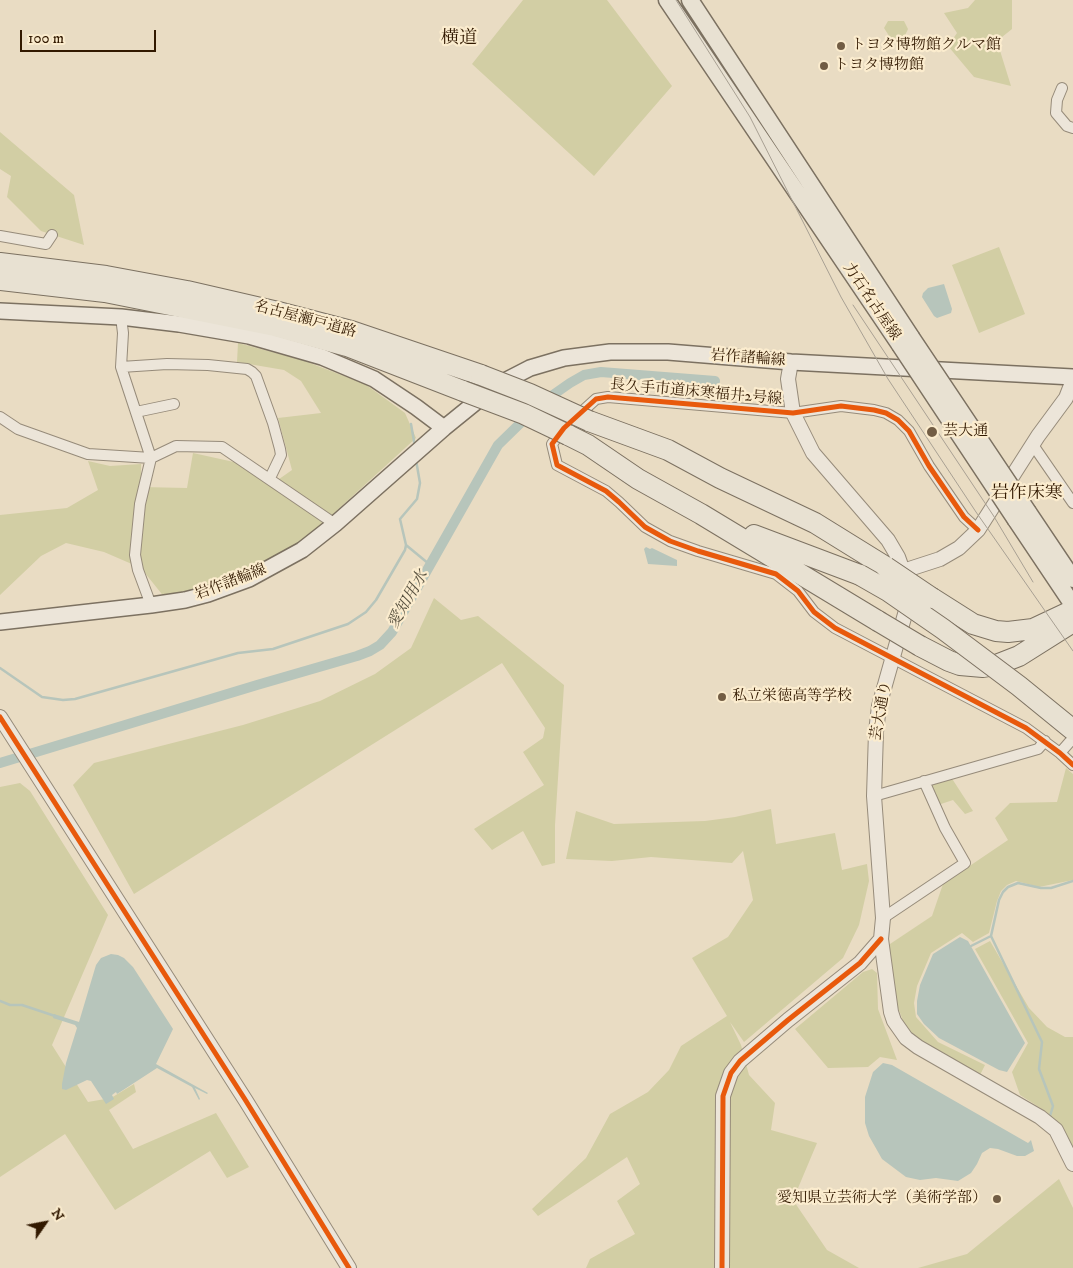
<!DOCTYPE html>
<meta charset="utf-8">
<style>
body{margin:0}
#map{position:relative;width:1073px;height:1268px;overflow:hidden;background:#e9dcc3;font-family:"IM FELL DW Pica",serif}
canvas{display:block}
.north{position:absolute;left:20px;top:1198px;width:50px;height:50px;-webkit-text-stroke:4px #fbecce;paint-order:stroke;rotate:57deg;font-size:14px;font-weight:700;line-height:20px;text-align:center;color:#321900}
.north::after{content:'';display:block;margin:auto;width:18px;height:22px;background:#321900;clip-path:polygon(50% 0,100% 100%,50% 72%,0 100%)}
.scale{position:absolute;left:20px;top:30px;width:136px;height:22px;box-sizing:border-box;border:2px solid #321900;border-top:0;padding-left:6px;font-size:15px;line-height:18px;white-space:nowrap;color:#321900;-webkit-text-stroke:4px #fbecce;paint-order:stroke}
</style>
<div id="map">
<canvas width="1073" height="1268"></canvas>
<div class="north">N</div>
<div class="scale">100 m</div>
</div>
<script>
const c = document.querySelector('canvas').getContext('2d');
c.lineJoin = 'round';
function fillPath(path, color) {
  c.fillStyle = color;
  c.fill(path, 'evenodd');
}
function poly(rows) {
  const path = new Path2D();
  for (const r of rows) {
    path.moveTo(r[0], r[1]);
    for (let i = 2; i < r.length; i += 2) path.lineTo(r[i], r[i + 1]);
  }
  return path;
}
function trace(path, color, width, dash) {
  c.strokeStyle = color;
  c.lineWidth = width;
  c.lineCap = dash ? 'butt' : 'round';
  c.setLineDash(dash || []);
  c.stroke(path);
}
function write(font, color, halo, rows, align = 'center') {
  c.font = font + ' "IM FELL DW Pica","Noto Serif JP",serif';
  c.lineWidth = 4.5;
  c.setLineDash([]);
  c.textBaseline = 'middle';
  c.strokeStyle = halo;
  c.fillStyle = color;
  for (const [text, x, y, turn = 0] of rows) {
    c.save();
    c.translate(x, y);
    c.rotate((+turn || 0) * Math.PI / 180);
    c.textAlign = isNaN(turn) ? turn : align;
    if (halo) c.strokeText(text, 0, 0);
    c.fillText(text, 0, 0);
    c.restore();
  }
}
const green = poly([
 [523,0,607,0,672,86,594,176,472,64],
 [975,0,1012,0,1012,29,997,41,1011,86,974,77,948,46,957,33,944,13,968,8],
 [888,21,904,21,908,29,901,44,893,42,884,28],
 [0,132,74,195,84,245,41,231,7,197,11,176,0,169],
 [999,247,1025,314,979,333,952,265],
 [238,343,302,360,365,384,405,413,416,438,298,546,235,579,165,598,141,568,104,552,66,543,41,556,0,595,0,515,67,508,98,490,88,461,110,466,141,464,141,487,187,488,193,453,243,464,272,484,292,470,278,418,321,413,301,381,284,370,237,362],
 [434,598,461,620,478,616,564,685,555,825,555,863,542,866,523,831,492,850,474,829,544,785,523,752,543,738,545,728,502,663,134,894,73,785,94,763,243,725,320,701,375,674,411,648],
 [1066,768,1073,774,1073,880,1039,887,1016,881,1007,885,1001,891,997,901,989,933,973,942,962,933,931,953,917,986,914,1003,916,1017,938,1042,985,1065,980,1075,915,1038,905,1026,894,997,887,946,932,916,943,884,1008,840,995,818,1010,803,1057,802],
 [949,774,973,811,965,814,953,800,935,806,924,781],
 [20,783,30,791,108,915,52,1045,88,1102,111,1098,134,1084,136,1092,109,1110,133,1149,216,1113,249,1167,227,1178,210,1151,115,1210,65,1134,0,1177,0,787],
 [771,809,776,844,835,833,842,870,867,864,869,881,859,925,843,958,744,1042,730,1022,741,1045,749,1075,775,1103,771,1130,817,1143,793,1200,827,1250,859,1268,586,1268,590,1259,635,1234,617,1201,640,1184,627,1157,538,1216,532,1209,586,1158,610,1114,648,1092,669,1070,681,1046,727,1016,692,958,728,937,753,900,743,851,732,863,651,857,612,861,566,859,576,811,614,824,705,821,735,817],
 [990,941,1029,1008,1047,1027,1065,1037,1073,1037,1073,1147,1059,1125,1045,1111,1020,1095,1012,1072,1028,1043,975,949],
 [872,969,877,973,878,1009,897,1060,880,1057,868,1067,828,1068,795,1029,863,972],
 [1059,1179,1073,1208,1073,1268,918,1268,967,1254]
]);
const water = poly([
 [944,284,952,309,951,313,937,318,934,316,922,297,923,293,928,288],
 [646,547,650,549,652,548,677,560,677,566,648,564,644,549],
 [960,937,968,941,1025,1043,1007,1072,999,1070,939,1038,924,1024,917,1014,917,1001,920,985,933,954],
 [111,954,118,955,124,958,133,967,173,1029,156,1064,208,1093,207,1094,195,1088,200,1099,199,1100,192,1087,157,1068,117,1094,116,1092,112,1095,114,1099,106,1104,91,1081,87,1080,66,1090,62,1089,62,1084,66,1063,77,1028,75,1025,53,1018,54,1014,79,1022,96,965,101,958],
 [883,1063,892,1065,1028,1143,1031,1140,1034,1151,1025,1156,1017,1156,998,1149,990,1148,982,1153,977,1164,971,1173,958,1181,936,1178,920,1180,906,1177,882,1159,869,1136,865,1123,865,1097,873,1072]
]);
const stream = poly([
 [411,424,415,447],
 [406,545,429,564],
 [0,668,42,697,63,700,75,699,238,653,273,649,348,624,366,612,376,600,405,550,406,545,400,519,417,499,420,483,416,460],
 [991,936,1042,1042,1039,1069,1053,1106,1050,1116],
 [971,946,991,936,999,900,1003,892,1008,887,1018,883,1041,888,1051,888,1073,881],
 [0,1001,10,1005,22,1005,55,1016]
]);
const canal = poly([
 [0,763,257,685,357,656,370,651,380,645,392,632,498,445,540,404,570,383,584,375,601,372,715,381]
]);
const minor = poly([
 [1062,88,1057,100,1056,113,1067,126,1073,128],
 [0,236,46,244,52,235],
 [121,317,123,333,121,367,151,458,140,504,135,555,138,570,151,605],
 [121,367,167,364,208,365,247,369,252,372,256,376,273,423,280,449,281,455,270,478],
 [136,412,174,404],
 [0,417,18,429,88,454,151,458,176,446,222,447,335,524],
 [1033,445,1073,503],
 [978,530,964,517,929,466,909,431,898,420,886,413,874,410,841,406,793,413,608,397,596,399,564,428,552,444,557,465,606,491,619,502,645,527,670,541,698,551,776,574,798,591,814,612,835,628,1026,728,1060,753,1073,765],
 [1060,753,1073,738],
 [874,796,1038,749,1045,741],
 [883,918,965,863,945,828,924,781]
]);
const tertiary = poly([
 [791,362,788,379,793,413,813,453,888,540,898,557,903,571,909,600,879,706,876,732,874,796,883,918,881,939,891,1012,894,1021,906,1038,918,1047,1040,1117,1056,1130,1073,1164],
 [903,571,940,559,959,548,978,530,1038,436,1066,398,1073,380],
 [0,717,246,1101,349,1268],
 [722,1268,723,1096,731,1073,740,1061,788,1020,860,963,881,939]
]);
const secondary = poly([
 [0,311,121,317,179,324,249,336,322,357,374,379,416,407,444,428],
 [0,622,151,605,185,600,208,594,249,579,302,550,335,524,444,428,497,385,530,368,564,358,610,352,668,352,791,362,1073,377]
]);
const primary = poly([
 [667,0,900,345],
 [690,0,911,337],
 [1028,512,1073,579],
 [1016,520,1073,605]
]);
const motorway = poly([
 [0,263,106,276,187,291,278,312,351,331,481,375],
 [0,280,105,292,275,326,347,346,463,391],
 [589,421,668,450,720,478,815,523,886,567],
 [568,435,588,445,638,479,701,514,878,621],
 [754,535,860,575],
 [932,598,973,624,996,631,1008,632,1033,629,1067,613],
 [920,646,949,661,960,665,983,667,996,665,1019,656,1073,622]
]);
const tram = poly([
 [676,0,750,117,841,297,888,379,976,512,1073,651],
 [853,305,993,515,1033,582]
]);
const primaryBridge = poly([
 [911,337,1028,512],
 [900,345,1016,520]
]);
const motorwayBridge = poly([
 [481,375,530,394,589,421],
 [463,391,524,414,568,435],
 [886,567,932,598],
 [860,575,888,591,943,629,1019,686,1073,730],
 [878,621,920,646]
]);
const cycleway = poly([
 [978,530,964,517,929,466,909,431,898,420,886,413,874,410,841,406,793,413,608,397,596,399,564,428,552,444,557,465,606,491,619,502,645,527,670,541,698,551,776,574,798,591,814,612,835,628,1026,728,1060,753,1073,765],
 [0,717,246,1101,349,1268],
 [722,1268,723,1096,731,1073,740,1061,788,1020,860,963,881,939]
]);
const markers = [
 [841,46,5,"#725d44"],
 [824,66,5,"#725d44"],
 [932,432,6,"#725d44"],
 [722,697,5,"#725d44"],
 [997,1199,5,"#725d44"]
];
const poiNames = [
 ["トヨタ博物館クルマ館",851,46],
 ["トヨタ博物館",834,66],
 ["芸大通",943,432],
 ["私立栄徳高等学校",732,697],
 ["愛知県立芸術大学（美術学部）",987,1199,"right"]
];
const streetNames = [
 ["力石名古屋線",871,302,56],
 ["名古屋瀬戸道路",305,320,15],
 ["岩作諸輪線",748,359,4],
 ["長久手市道床寒福井2号線",696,393,5],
 ["岩作諸輪線",231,583,-21],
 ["芸大通り",882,711,-80]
];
const waterNames = [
 ["愛知用水",409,600,-60]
];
const quarterNames = [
 ["横道",459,39],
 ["岩作床寒",1027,494]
];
fillPath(green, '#d2cea4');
fillPath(water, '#b7c5bb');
trace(stream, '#b7c5bb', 2.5);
trace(canal, '#b7c5bb', 10);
trace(minor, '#968b7a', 12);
trace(tertiary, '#968b7a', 16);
trace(secondary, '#7c7161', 18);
trace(primary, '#7c7161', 19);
trace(motorway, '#7c7161', 22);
trace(minor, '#ece5d9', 10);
trace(tertiary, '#ece5d9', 14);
trace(secondary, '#ece5d9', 15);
trace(primary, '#e8e1d2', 16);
trace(motorway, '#e8e1d2', 20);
trace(tram, '#a8a093', 1);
trace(primaryBridge, '#7c7161', 19, []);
trace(motorwayBridge, '#7c7161', 22, []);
trace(primaryBridge, '#e8e1d2', 16);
trace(motorwayBridge, '#e8e1d2', 20);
trace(cycleway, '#e8590c', 5);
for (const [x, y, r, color] of markers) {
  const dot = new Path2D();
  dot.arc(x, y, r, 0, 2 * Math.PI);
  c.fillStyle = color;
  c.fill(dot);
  trace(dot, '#fbecce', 2);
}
write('15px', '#321900', '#fbecce', poiNames, 'left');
write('15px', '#321900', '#fbecce', streetNames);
write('italic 16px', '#595240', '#fbecce', waterNames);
write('18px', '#321900', '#fbecce', quarterNames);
</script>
